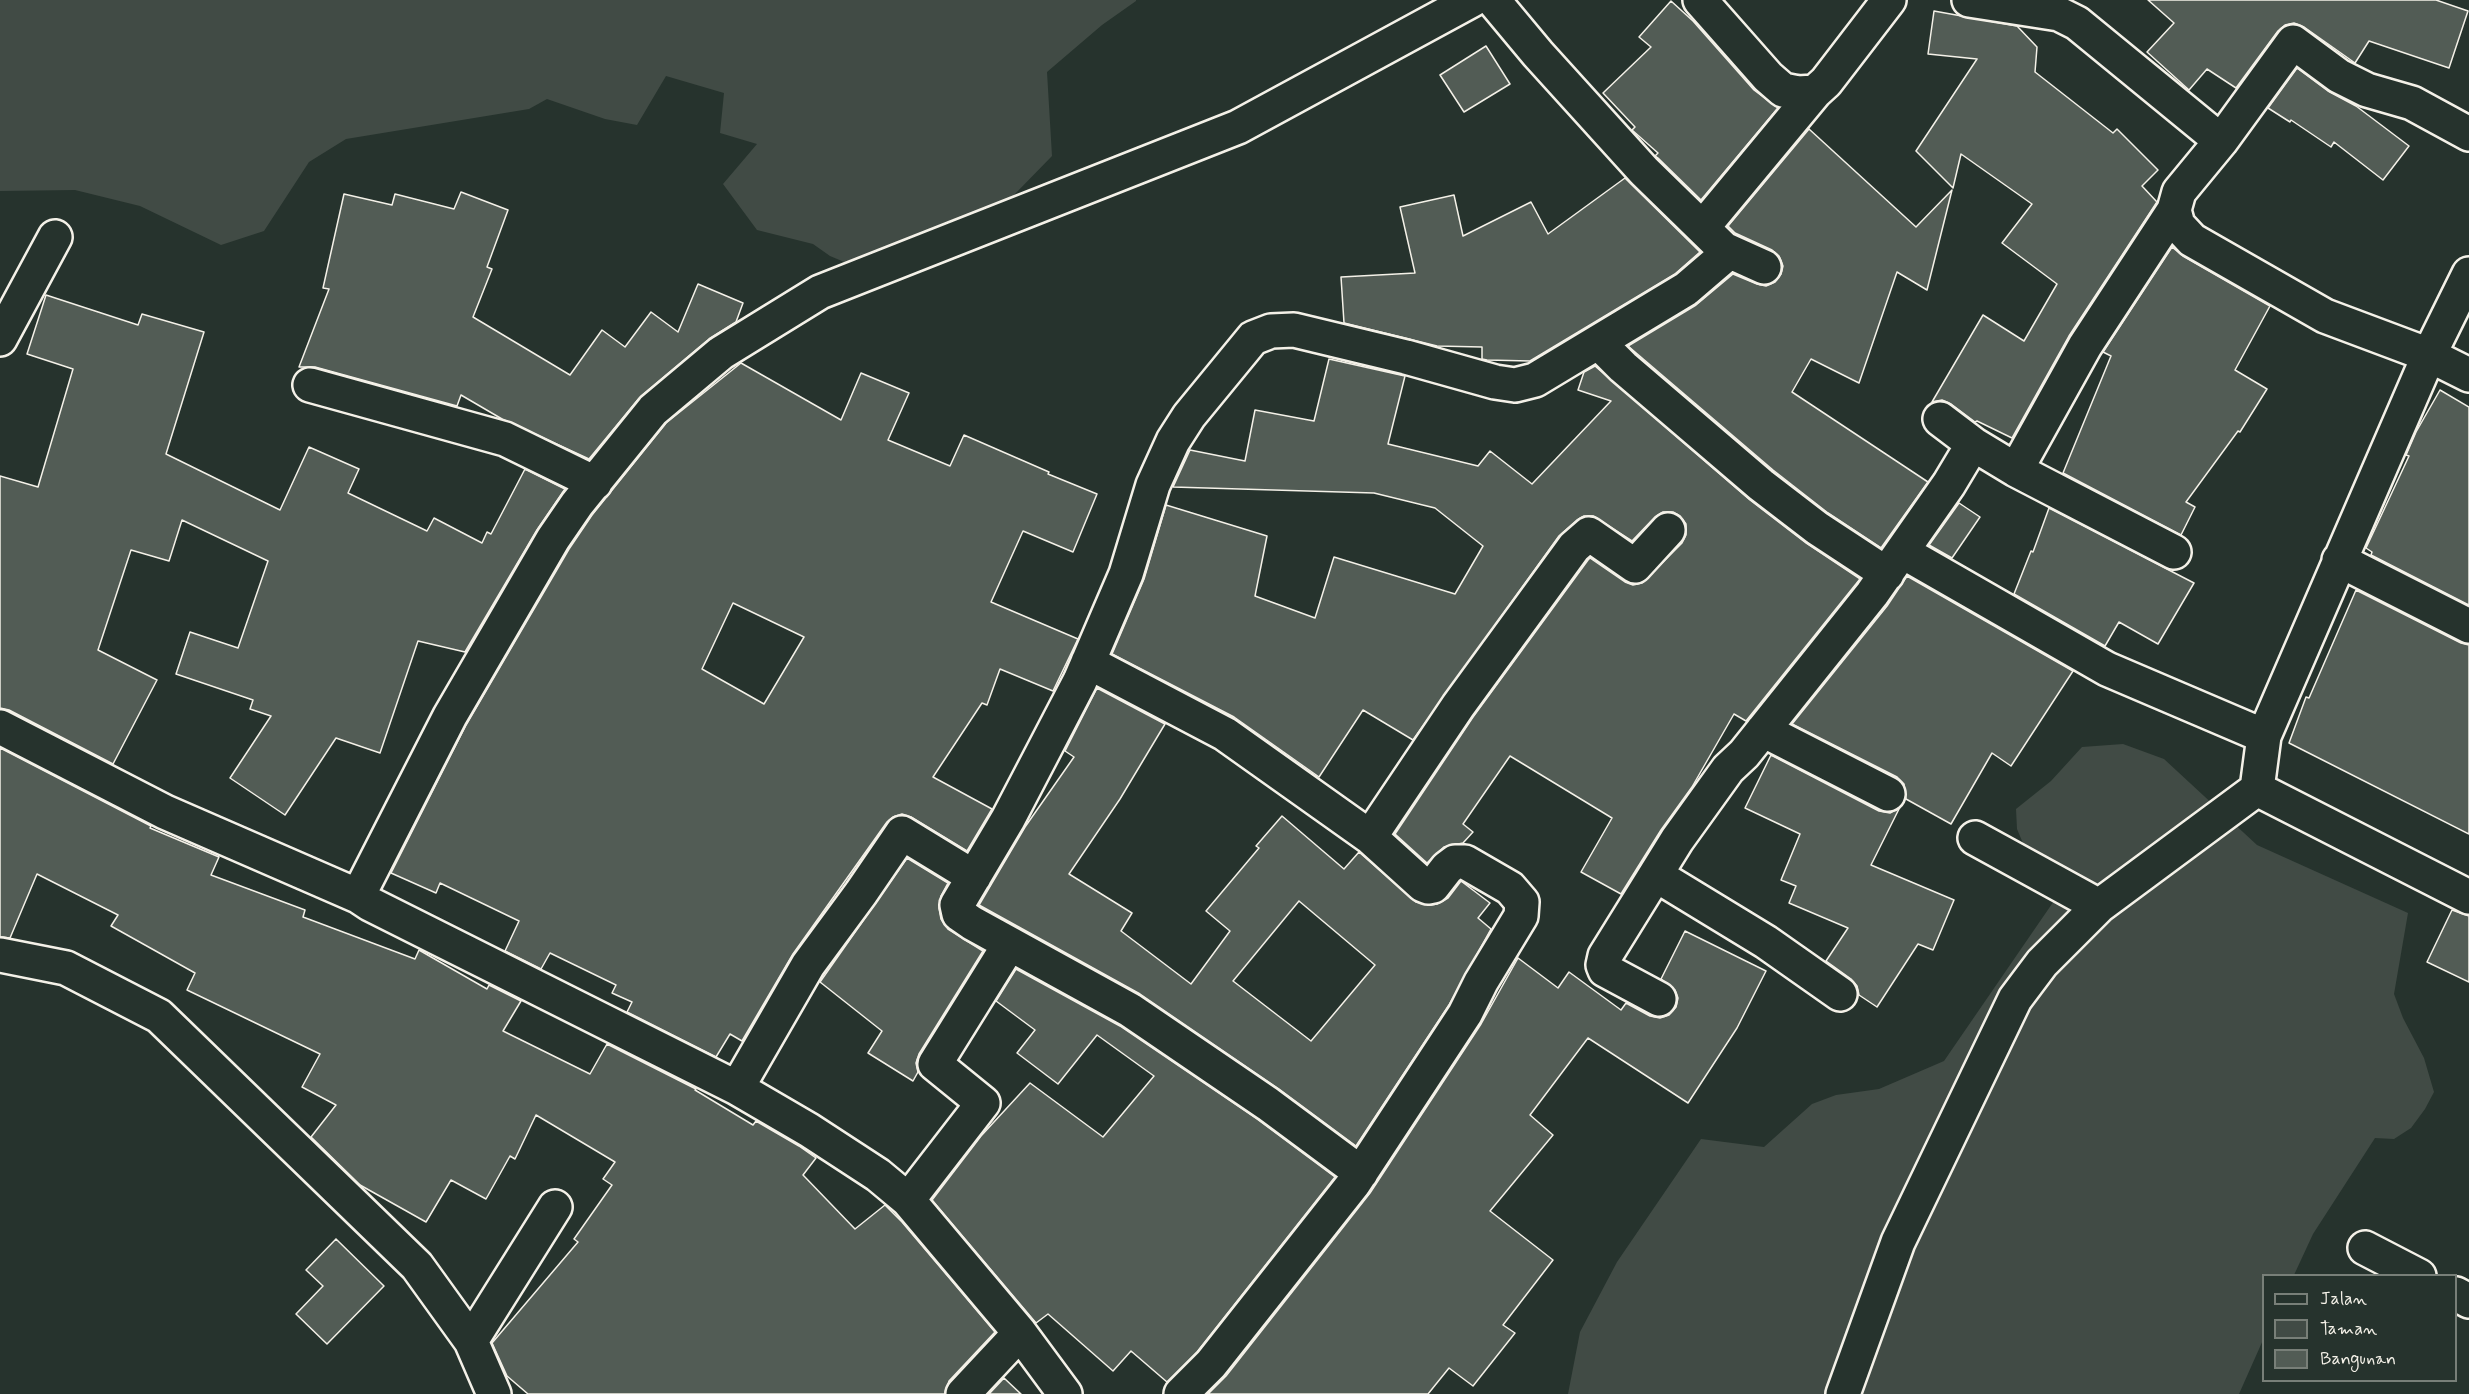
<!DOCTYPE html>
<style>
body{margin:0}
#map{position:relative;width:2469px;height:1394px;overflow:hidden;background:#26332d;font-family:Mynerve,sans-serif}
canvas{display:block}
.legend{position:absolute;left:2262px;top:1274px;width:195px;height:108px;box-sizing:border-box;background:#26332d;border:2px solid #787f78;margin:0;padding:8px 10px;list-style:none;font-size:18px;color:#f4f1e8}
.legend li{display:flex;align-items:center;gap:12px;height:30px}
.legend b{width:30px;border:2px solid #787f78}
</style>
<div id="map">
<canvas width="2469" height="1394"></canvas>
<ul class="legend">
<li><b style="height:8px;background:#26332d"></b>Jalan</li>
<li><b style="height:16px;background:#414b45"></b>Taman</li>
<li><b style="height:16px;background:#525c55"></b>Bangunan</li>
</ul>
</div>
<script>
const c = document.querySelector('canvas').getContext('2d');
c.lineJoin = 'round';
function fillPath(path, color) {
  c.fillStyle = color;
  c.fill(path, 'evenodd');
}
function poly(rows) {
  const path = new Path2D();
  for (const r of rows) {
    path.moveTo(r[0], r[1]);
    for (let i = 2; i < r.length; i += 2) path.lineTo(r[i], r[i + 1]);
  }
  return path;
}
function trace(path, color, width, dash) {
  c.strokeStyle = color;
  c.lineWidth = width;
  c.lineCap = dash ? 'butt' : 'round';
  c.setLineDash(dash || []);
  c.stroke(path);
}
const green = poly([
 [0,0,1136,0,1136,1,1102,25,1047,72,1052,156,1013,196,985,210,920,272,880,277,830,256,813,244,757,230,723,184,757,144,720,133,724,93,666,76,637,125,605,119,547,99,529,109,346,139,309,162,264,231,221,245,140,206,75,190,0,191],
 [2123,744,2164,759,2257,845,2408,913,2394,994,2403,1018,2424,1058,2434,1092,2425,1109,2411,1128,2394,1139,2375,1138,2313,1234,2294,1275,2264,1276,2263,1340,2239,1394,1568,1394,1580,1332,1617,1262,1701,1139,1764,1147,1812,1104,1836,1095,1879,1089,1944,1061,2056,898,2025,848,2017,829,2016,809,2051,781,2082,747]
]);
const building = poly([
 [2148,0,2436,0,2468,11,2449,68,2369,41,2355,63,2304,27,2294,23,2285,25,2278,31,2236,88,2207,69,2189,90,2147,52,2174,23,2148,0],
 [1671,1,1693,21,1754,90,1778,108,1701,200,1658,158,1655,156,1658,153,1632,130,1635,127,1603,93,1651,47,1639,37,1671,1],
 [1934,11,2017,26,2037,47,2035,72,2113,133,2117,129,2158,170,2142,186,2157,202,2069,336,2012,438,1977,421,1975,422,1951,404,1942,400,1932,402,1983,315,2024,341,2057,284,2002,243,2032,204,1961,154,1953,188,1916,151,1977,59,1928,54,1934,11],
 [1486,46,1510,84,1464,112,1440,75,1486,46],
 [2297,68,2328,91,2356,106,2409,146,2383,180,2334,142,2331,147,2291,120,2290,122,2268,108,2297,68],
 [1809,129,1916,227,1952,190,1927,290,1897,272,1859,383,1811,359,1792,392,1928,482,1881,548,1828,513,1773,470,1628,346,1696,305,1733,274,1757,284,1766,286,1775,282,1781,274,1783,266,1779,256,1772,250,1735,233,1728,226,1809,129],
 [1625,178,1700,252,1675,274,1530,361,1487,360,1482,359,1482,347,1437,346,1344,323,1341,277,1415,273,1400,207,1454,195,1463,236,1531,202,1548,234,1625,178],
 [461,192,508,210,487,267,492,269,473,317,570,375,602,330,625,347,651,312,678,332,698,284,743,303,736,322,709,339,641,396,589,459,502,419,461,395,457,406,315,367,299,367,329,289,323,288,344,194,392,205,395,194,454,209,461,192],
 [2172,247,2183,256,2270,306,2235,370,2267,389,2240,432,2238,431,2186,502,2195,507,2181,535,2063,473,2111,356,2103,352,2172,247],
 [46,295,138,325,142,314,204,332,166,454,280,510,309,447,359,469,348,493,427,531,434,518,482,543,487,532,491,534,525,469,565,489,537,530,465,652,418,641,380,753,336,738,285,815,230,778,271,716,250,709,253,700,176,674,190,632,238,648,268,561,182,520,169,561,131,550,98,650,157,680,113,764,9,710,0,708,0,476,38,487,73,369,27,354,46,295],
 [1329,359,1405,376,1388,444,1478,466,1490,451,1532,484,1611,401,1578,390,1584,372,1595,366,1750,500,1806,543,1860,579,1746,721,1734,714,1692,787,1661,830,1621,894,1581,872,1612,818,1510,756,1463,824,1473,832,1463,843,1444,847,1427,863,1395,834,1473,717,1588,560,1590,558,1625,582,1633,585,1642,583,1682,543,1686,535,1686,524,1680,516,1673,512,1663,512,1655,517,1632,541,1593,516,1584,516,1577,520,1559,536,1413,740,1363,710,1319,777,1234,717,1112,654,1144,579,1166,505,1267,536,1255,596,1315,618,1334,557,1455,594,1483,546,1435,508,1374,493,1173,487,1190,450,1245,461,1255,410,1314,421,1329,359],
 [741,363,841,420,861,373,909,393,888,440,950,466,964,435,1049,472,1048,474,1097,494,1073,552,1023,531,991,602,1078,639,1053,691,1000,669,987,705,982,703,933,777,992,809,967,851,911,817,902,814,893,817,887,822,793,954,742,1041,730,1034,716,1057,627,1012,632,1002,612,993,616,985,550,953,541,969,505,951,519,921,440,883,436,893,391,873,466,725,569,549,592,515,666,423,741,363],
 [733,603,804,637,764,704,702,669,733,603],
 [2440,390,2469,407,2469,605,2371,555,2372,552,2366,548,2409,456,2406,455,2416,432,2440,390],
 [1959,503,1980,517,1952,558,1929,545,1959,503],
 [2049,508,2194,583,2158,644,2119,622,2105,646,2014,594,2031,551,2033,552,2049,508],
 [1907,576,2073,671,2011,766,1992,753,1951,824,1906,799,1904,784,1897,777,1792,724,1887,606,1907,576],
 [2356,590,2461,643,2469,645,2469,834,2289,743,2306,697,2309,698,2356,590],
 [1097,688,1165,724,1120,799,1069,874,1132,913,1121,931,1191,984,1230,931,1206,911,1259,848,1256,846,1282,816,1344,869,1359,852,1416,902,1431,905,1437,904,1448,898,1461,881,1490,903,1478,918,1491,929,1449,1005,1356,1146,1279,1089,1140,994,979,905,1025,827,1074,757,1065,751,1097,688],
 [1299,901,1375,965,1311,1041,1233,981,1299,901],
 [0,748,151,826,150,828,219,857,211,875,305,910,303,917,415,959,419,950,487,989,489,985,521,1001,503,1031,590,1074,607,1044,696,1089,695,1090,753,1125,756,1121,799,1146,816,1158,803,1175,855,1229,885,1205,902,1222,995,1332,949,1381,945,1394,528,1394,507,1376,492,1343,578,1242,574,1239,612,1185,603,1179,615,1162,536,1115,515,1159,510,1156,486,1199,451,1180,426,1222,360,1185,311,1137,336,1105,302,1087,320,1054,187,990,195,973,111,926,118,915,37,874,10,938,0,937,0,748],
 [1771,755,1879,811,1890,813,1900,807,1871,865,1954,900,1933,950,1918,944,1877,1007,1859,995,1857,986,1851,979,1826,961,1848,928,1789,903,1796,886,1781,880,1800,834,1745,808,1771,755],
 [907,858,948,883,941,896,939,908,941,919,948,929,983,951,919,1054,916,1063,918,1072,913,1081,868,1053,882,1031,820,982,907,858],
 [2452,910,2469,916,2469,982,2427,962,2452,910],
 [1685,931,1766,971,1737,1028,1688,1103,1588,1038,1530,1115,1553,1135,1490,1211,1553,1260,1503,1325,1515,1333,1473,1386,1449,1368,1428,1394,1208,1394,1226,1376,1370,1193,1481,1024,1518,958,1558,988,1569,972,1621,1010,1626,1003,1650,1016,1660,1018,1669,1015,1676,1007,1678,998,1675,990,1661,979,1685,931],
 [1016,969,1120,1026,1257,1119,1335,1177,1197,1352,1167,1382,1131,1351,1113,1371,1048,1314,1036,1323,932,1200,981,1136,1030,1083,1103,1137,1154,1076,1097,1035,1058,1084,1017,1053,1035,1030,996,1001,1016,969],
 [336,1239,384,1286,327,1344,296,1314,323,1286,306,1270,336,1239],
 [1004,1378,1021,1394,989,1394,1004,1378]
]);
const minor = poly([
 [1493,0,1538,54,1644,171,1724,249,1764,267],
 [1700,0,1768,77,1783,90,1798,93,1815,92,1826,82,1889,0],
 [1969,0,2059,14,2077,23,2221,141],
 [2469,134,2412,103,2367,90,2339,76,2293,42,2221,141,2179,192,2174,210,2178,225,2192,240,2325,316,2429,355,2469,375],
 [1703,227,1815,92],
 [0,339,55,237],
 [1598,342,1623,367,1761,485,1817,528,1887,574],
 [310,385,505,439,595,483],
 [1973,444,2016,470,2085,346,2174,210],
 [2016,470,2174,552],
 [1903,552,2107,669,2264,736],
 [2339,560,2469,626],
 [1088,662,1225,734,1370,837,1423,885,1428,887,1433,886,1447,868,1455,862,1465,862,1510,888,1522,902,1521,916,1481,982,1465,1014,1354,1183,1211,1364,1181,1394],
 [0,727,165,812,358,896,370,904,737,1088,809,1130,878,1175,908,1200,1020,1333,1065,1394],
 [1763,730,1888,794],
 [2257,789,2469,897],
 [1370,837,1458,706,1574,547,1589,534,1635,566,1668,530],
 [1975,838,2099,906],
 [1656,875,1766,942,1840,994],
 [358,896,450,716,553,539,577,504,653,410,721,353,820,292,1238,127,1472,0],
 [0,955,66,968,159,1016,417,1266,471,1341,494,1394],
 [1659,999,1605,970,1603,965,1605,956,1677,840,1728,769,1744,754,1872,594,1949,484,1973,444,1940,419],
 [737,1088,808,965,861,893,902,833,974,877],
 [1361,1173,1268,1104,1130,1010,972,923,959,914,957,905,1008,819,1080,681,1126,574,1153,485,1173,441,1189,416,1253,338,1271,331,1294,330,1406,357,1495,382,1515,385,1535,380,1686,289,1721,259,1724,249],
 [908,1200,983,1103,935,1064,1009,945],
 [2365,1248,2419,1276],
 [2456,1294,2469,1301],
 [471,1341,555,1207],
 [963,1394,1020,1333],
 [1843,1394,1898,1242,2015,999,2042,963,2099,906,2257,789,2264,736,2429,355,2469,274]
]);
fillPath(green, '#414b45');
fillPath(building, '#525c55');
trace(building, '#f4f1e8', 1.5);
trace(minor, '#f4f1e8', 38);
trace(minor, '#26332d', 33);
</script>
